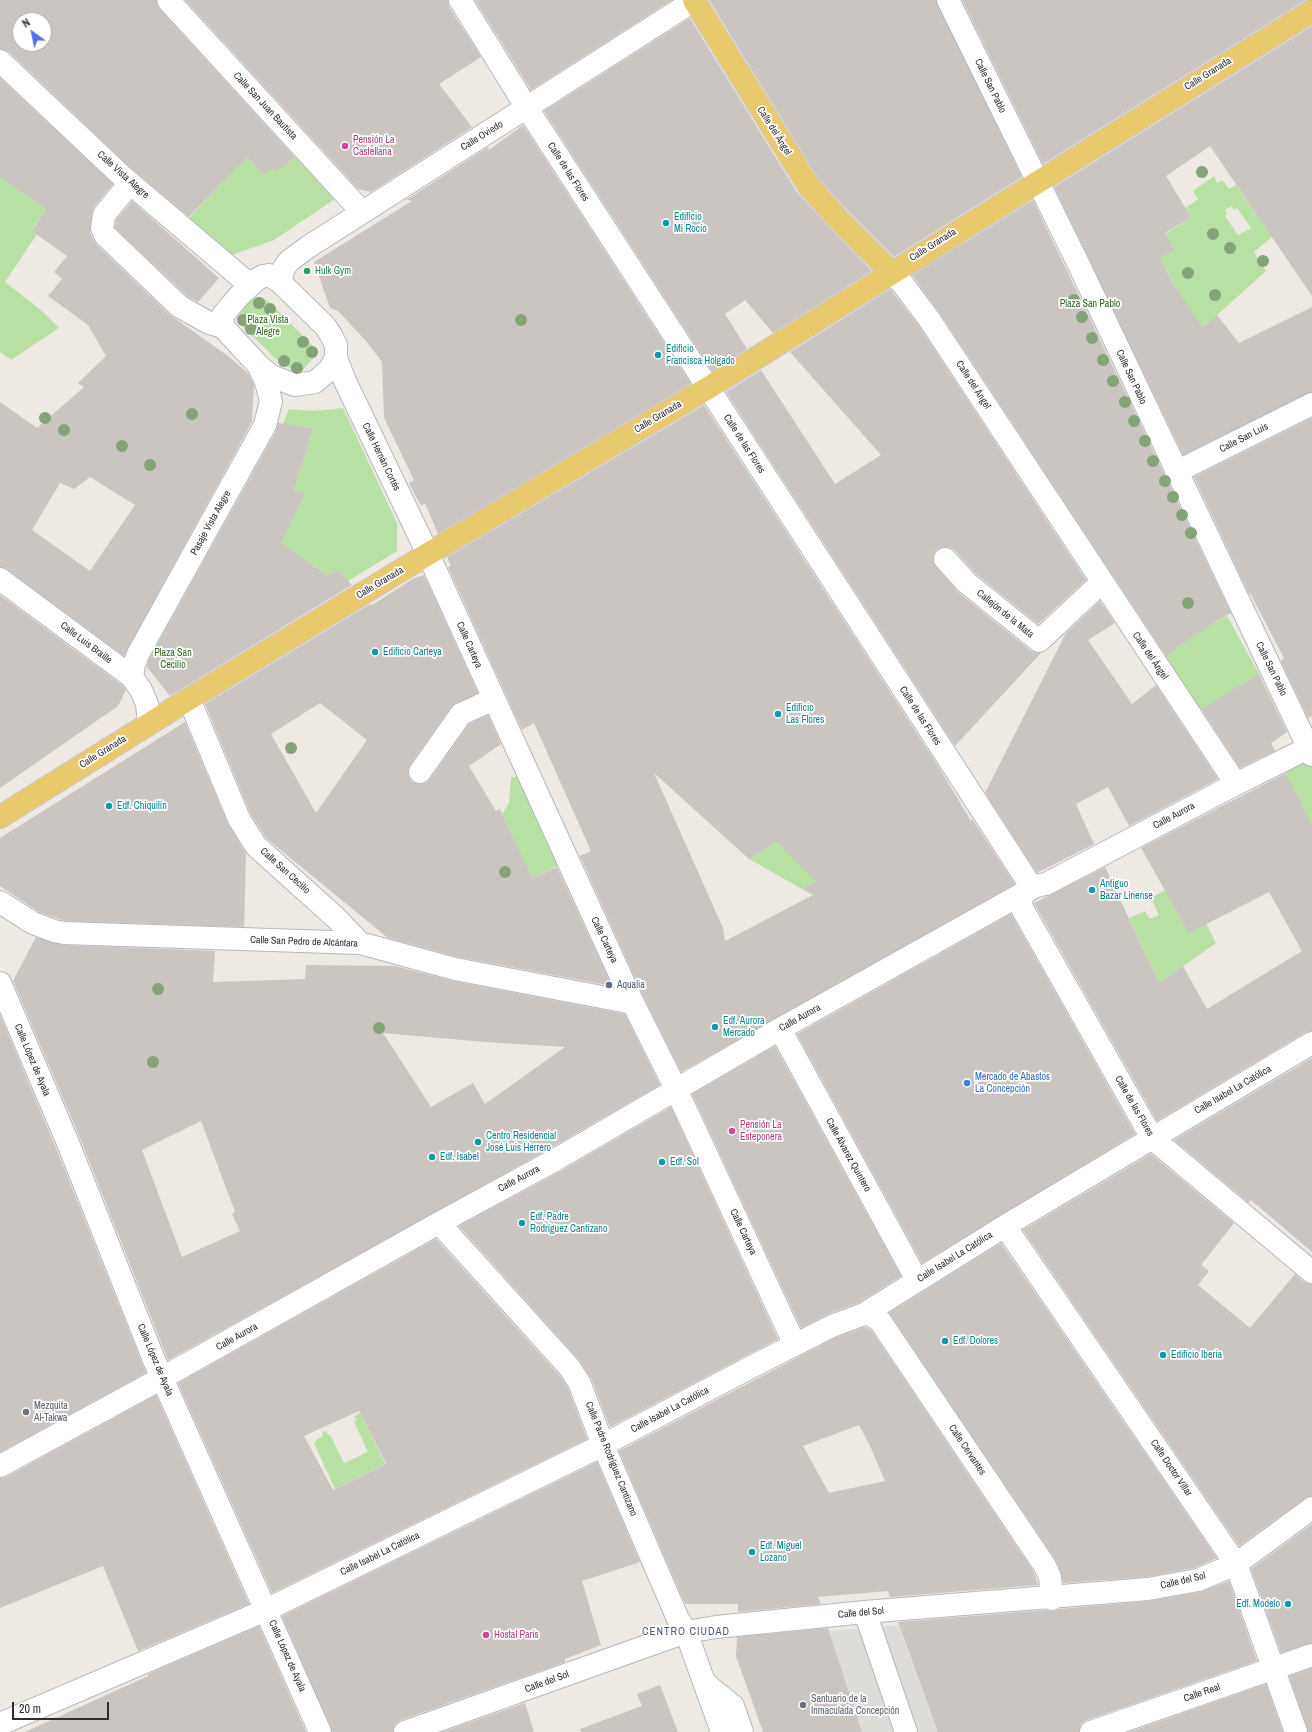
<!DOCTYPE html>
<meta charset="utf-8">
<style>
body{margin:0}
#map{position:relative;width:1312px;height:1732px;overflow:hidden;background:#eee9e2;font-family:"Archivo Narrow",sans-serif}
canvas{display:block}
.north{position:absolute;left:12px;top:12px;width:40px;height:40px;box-sizing:border-box;background:#fff;border:1px solid #ababab;border-radius:50%;rotate:327deg;font-size:11px;font-weight:700;line-height:16px;text-align:center;color:#2e2e2e}
.north::after{content:'';display:block;margin:auto;width:14px;height:18px;background:#4f6fee;clip-path:polygon(50% 0,100% 100%,50% 72%,0 100%)}
.scale{position:absolute;left:12px;top:1702px;width:97px;height:18px;box-sizing:border-box;border:2px solid #2e2e2e;border-top:0;padding-left:5px;font-size:12px;line-height:14px;white-space:nowrap;color:#2e2e2e;-webkit-text-stroke:3px #fff;paint-order:stroke}
</style>
<div id="map">
<canvas width="1312" height="1732"></canvas>
<div class="north">N</div>
<div class="scale">20 m</div>
</div>
<script>
const c = document.querySelector('canvas').getContext('2d');
c.lineJoin = 'round';
function fillPath(path, color) {
  c.fillStyle = color;
  c.fill(path, 'evenodd');
}
function poly(rows) {
  const path = new Path2D();
  for (const r of rows) {
    path.moveTo(r[0], r[1]);
    for (let i = 2; i < r.length; i += 2) path.lineTo(r[i], r[i + 1]);
  }
  return path;
}
function trace(path, color, width, dash) {
  c.strokeStyle = color;
  c.lineWidth = width;
  c.lineCap = dash ? 'butt' : 'round';
  c.setLineDash(dash || []);
  c.stroke(path);
}
function write(font, color, halo, rows, align = 'center') {
  c.font = font + ' "Archivo Narrow",sans-serif';
  c.lineWidth = 3.5;
  c.setLineDash([]);
  c.textBaseline = 'middle';
  c.strokeStyle = halo;
  c.fillStyle = color;
  for (const [text, x, y, turn = 0] of rows) {
    c.save();
    c.translate(x, y);
    c.rotate((+turn || 0) * Math.PI / 180);
    c.textAlign = isNaN(turn) ? turn : align;
    if (halo) c.strokeText(text, 0, 0);
    c.fillText(text, 0, 0);
    c.restore();
  }
}
const green = poly([
 [57,131,70,143,30,198,46,209,32,230,37,234,5,282,42,311,59,328,11,360,0,352,0,166,18,182],
 [244,154,263,175,273,169,276,172,299,154,338,197,274,240,229,256,188,219,222,183],
 [1214,176,1217,183,1222,180,1229,189,1236,185,1272,237,1254,252,1266,271,1217,315,1195,332,1177,289,1160,258,1165,234,1191,217,1186,208,1198,199,1193,191],
 [1232,206,1234,210,1237,208,1251,228,1238,235,1225,216,1227,214,1225,210],
 [262,297,269,302,317,350,316,355,301,372,297,373,276,359,243,327,239,321,239,316,246,304,255,298],
 [343,408,397,523,397,551,348,581,338,570,327,575,309,562,274,549,305,495,294,490,313,428,283,424,289,409,314,411],
 [1208,614,1212,624,1227,616,1259,674,1200,710,1165,656,1197,634],
 [1312,757,1312,825,1284,770],
 [517,776,560,865,502,892,494,840,512,834,502,814,509,803,511,778],
 [777,842,781,846,828,875,802,889,749,859],
 [1165,890,1180,917,1198,908,1216,943,1159,983,1129,918,1145,911,1150,919,1159,915,1151,898],
 [360,1413,385,1464,335,1489,314,1443,316,1442,316,1440,323,1436,322,1433,326,1431,328,1435,330,1435,344,1463,368,1452,354,1422,357,1420,354,1416]
]);
const plaza = poly([
 [899,1625,902,1635,938,1732,862,1732,829,1631]
]);
const building = poly([
 [0,0,156,0,159,8,295,157,276,172,273,169,263,175,247,157,189,217,132,169,9,52,0,49],
 [20,20,44,20,44,44,20,44],
 [185,0,448,0,449,7,481,57,439,84,472,127,371,192,358,189],
 [475,0,672,0,531,90],
 [709,0,936,0,1022,177,894,257,846,209,818,178],
 [962,0,1306,0,1043,164],
 [690,18,797,192,828,226,872,271,773,333,745,300,725,314,747,349,712,371,544,111],
 [1312,26,1312,296,1210,146,1166,176,1191,217,1165,233,1174,250,1160,258,1172,281,1202,327,1217,315,1239,343,1312,307,1312,392,1183,455,1054,187],
 [0,78,113,184,94,207,92,213,90,233,96,244,170,315,228,356,249,374,254,385,252,420,253,420,124,656,7,569,0,567,0,402,37,428,84,387,78,383,106,356,88,325,48,296,62,279,54,272,67,256,32,231,46,209,0,177],
 [90,477,135,505,90,571,32,530,60,483,74,489],
 [523,125,691,384,438,534,425,503,421,506,409,483,414,480,384,418,382,362,366,341,338,311,330,308,314,262,412,201,406,200,488,147,489,150],
 [1033,200,1231,613,1208,626,1166,656,939,312,912,275],
 [132,201,219,278,198,302,187,296,115,228,116,220],
 [890,289,919,326,1086,580,1038,624,976,574,954,550,949,547,943,547,936,550,933,556,933,562,958,592,1031,651,1041,653,955,746,726,392,761,370,835,484,881,455,790,352],
 [704,405,938,766,971,821,972,819,1015,884,681,1072,644,998,580,856,591,851,534,723,522,730,448,567,451,566,447,557],
 [654,773,749,859,777,842,816,881,802,889,813,895,725,941,723,928],
 [1312,418,1312,716,1308,718,1281,661,1284,658,1250,593,1249,594,1194,477],
 [278,423,313,428,294,490,305,494,281,543,327,575,338,570,352,585,170,696,147,667,149,659,276,431],
 [424,575,478,693,451,707,410,765,408,770,409,777,412,782,418,784,426,783,430,779,469,724,488,715,501,744,469,766,496,811,500,809,532,878,557,867,612,986,458,957,388,938,266,838,250,813,205,704,370,604,372,605,414,578],
 [320,703,367,740,316,813,271,734],
 [0,595,123,686,126,690,118,706,0,788],
 [1100,601,1115,623,1088,640,1132,704,1156,685,1218,779,1129,826,1108,787,1076,804,1094,844,1037,873,985,793,1066,633],
 [1259,674,1287,732,1271,743,1275,751,1240,768,1201,709],
 [185,722,228,824,246,854,244,927,65,921,39,912,0,886,0,838],
 [1286,773,1312,825,1312,1031,1306,1032,1157,1121,1034,903,1105,867,1159,983,1183,966,1207,1009,1302,951,1269,892,1189,933,1141,848],
 [1011,914,1135,1134,922,1263,797,1034],
 [36,937,64,945,215,951,213,982,305,979,306,965,395,966,453,981,625,1014,660,1085,549,1149,168,1360,80,1138,13,981],
 [383,1033,485,1042,565,1047,485,1104,473,1083,431,1107],
 [201,1121,235,1212,232,1214,240,1231,182,1257,142,1150],
 [0,1015,56,1148,146,1373,0,1452],
 [775,1046,901,1276,858,1303,828,1314,801,1328,692,1094],
 [1312,1058,1312,1252,1251,1200,1249,1203,1174,1140],
 [671,1107,778,1339,610,1427,591,1378,579,1360,459,1226,561,1171],
 [1151,1154,1234,1223,1201,1265,1209,1271,1198,1285,1250,1328,1295,1274,1304,1282,1312,1284,1312,1496,1305,1498,1239,1546,1023,1230],
 [436,1239,559,1375,568,1388,587,1439,272,1593,178,1383],
 [359,1411,386,1464,333,1490,304,1436],
 [1001,1243,1217,1558,1194,1568,1146,1577,1063,1583,1061,1572,1055,1559,889,1313],
 [865,1327,871,1330,1034,1572,1038,1585,890,1597,888,1591,818,1597,821,1604,738,1612,738,1604,685,1604,619,1451,837,1337],
 [859,1425,870,1446,885,1481,829,1493,803,1446],
 [156,1395,249,1604,138,1651,103,1566,0,1608,0,1478,6,1477],
 [597,1462,640,1562,582,1581,601,1645,565,1659,565,1662,401,1720,395,1724,393,1732,332,1732,282,1616],
 [1312,1524,1312,1643,1281,1653,1251,1569],
 [1229,1581,1257,1661,1087,1720,1081,1724,1079,1732,938,1732,898,1622,1046,1610,1053,1611,1060,1609,1149,1601,1200,1592],
 [259,1626,306,1732,25,1732,148,1676,148,1674],
 [828,1628,862,1732,763,1732,736,1656,737,1637],
 [1312,1668,1312,1732,1308,1732,1289,1676],
 [1266,1684,1283,1732,1129,1732],
 [660,1685,678,1732,581,1732,580,1729,642,1706,637,1694],
 [525,1703,534,1732,442,1732]
]);
const minor = poly([
 [168,0,362,212],
 [460,0,527,108,1029,883,1036,886,1046,884,1236,784,1312,746],
 [948,0,1077,261,1312,755],
 [0,61,124,178,250,285],
 [130,183,104,215,102,228,105,235,179,306,209,323,223,327],
 [891,272,902,283,929,319,1236,784],
 [269,275,280,282,325,326,331,335,336,345,336,358,329,370,315,382,295,385,271,376,259,366,223,327,223,315,239,296,256,280,263,276,269,275],
 [280,282,284,268,289,261,308,247,695,0],
 [336,358,345,381,428,554,633,1003,676,1089,795,1345],
 [1176,472,1312,404],
 [945,559,967,583,1039,641,1102,582],
 [0,579,132,677,141,690,147,704,149,723],
 [132,677,134,665,138,654,265,425,271,401,266,382,259,366],
 [189,699,239,819,256,846,336,918,360,943],
 [420,772,461,714,494,699],
 [1025,892,1020,902,1023,910,1152,1138,1312,1272],
 [0,902,33,923,54,931,64,933,360,943,455,969,633,1003],
 [0,983,68,1143,154,1360,320,1732],
 [780,1029,917,1280],
 [439,1223,569,1367,579,1382,603,1445,678,1619,686,1632,722,1732],
 [1005,1226,1236,1564,1296,1732],
 [864,1314,871,1315,880,1321,1045,1566,1050,1577,1052,1599],
 [0,1466,162,1378,439,1223,555,1160,780,1029,1036,886],
 [865,1612,906,1732],
 [706,1684,733,1706,742,1732],
 [0,1724,266,1610,603,1445,755,1365,832,1326,864,1314,1005,1226,1312,1043],
 [405,1732,686,1632,716,1627,865,1612,1148,1589,1198,1580,1236,1564,1312,1508],
 [1091,1732,1312,1655]
]);
const major = poly([
 [694,0,808,185,837,218,891,272],
 [0,817,189,699,428,554,708,388,1312,11]
]);
const trees = [
 [1202,172],
 [1213,234],
 [1230,248],
 [1263,261],
 [1188,273],
 [1215,295],
 [1074,300],
 [259,303],
 [270,309],
 [1082,317],
 [243,320],
 [521,320],
 [251,329],
 [1092,338],
 [303,342],
 [312,352],
 [1103,360],
 [284,361],
 [297,368],
 [1113,381],
 [1125,402],
 [192,414],
 [45,418],
 [1134,421],
 [64,430],
 [1145,441],
 [122,446],
 [1153,461],
 [150,465],
 [1165,481],
 [1173,497],
 [1182,515],
 [1191,533],
 [1188,603],
 [291,748],
 [505,872],
 [158,989],
 [379,1028],
 [153,1062]
];
const markers = [
 [345,146,4,"#d1479c"],
 [666,223,4,"#0f9aa8"],
 [307,271,4,"#2e9e5b"],
 [658,355,4,"#0f9aa8"],
 [375,652,4,"#0f9aa8"],
 [778,714,4,"#0f9aa8"],
 [109,806,4,"#0f9aa8"],
 [1092,890,4,"#0f9aa8"],
 [609,985,4,"#5c6f8a"],
 [715,1027,4,"#0f9aa8"],
 [967,1083,4,"#3f7fe0"],
 [732,1131,4,"#d1479c"],
 [478,1142,4,"#0f9aa8"],
 [432,1157,4,"#0f9aa8"],
 [662,1162,4,"#0f9aa8"],
 [522,1223,4,"#0f9aa8"],
 [945,1341,4,"#0f9aa8"],
 [1163,1355,4,"#0f9aa8"],
 [26,1412,4,"#6b7280"],
 [752,1552,4,"#0f9aa8"],
 [1288,1604,4,"#0f9aa8"],
 [486,1635,4,"#d1479c"],
 [803,1705,4,"#6b7280"]
];
const streetNames = [
 ["Calle Granada",1208,74,-32],
 ["Calle San Pablo",990,86,64],
 ["Calle San Juan Bautista",265,106,47],
 ["Calle del Ángel",774,131,58],
 ["Calle Oviedo",482,136,-32],
 ["Calle de las Flores",568,172,57],
 ["Calle Vista Alegre",123,175,42],
 ["Calle Granada",933,245,-32],
 ["Calle San Pablo",1131,377,65],
 ["Calle del Ángel",973,385,57],
 ["Calle Granada",658,417,-31],
 ["Calle San Luis",1244,438,-27],
 ["Calle de las Flores",744,444,57],
 ["Calle Hernán Cortés",381,457,64],
 ["Pasaje Vista Alegre",211,523,-61],
 ["Calle Granada",380,583,-31],
 ["Callejón de la Mata",1005,614,39],
 ["Calle Luis Braille",86,643,37],
 ["Calle Carteya",469,645,66],
 ["Calle del Ángel",1150,656,56],
 ["Calle San Pablo",1271,669,64],
 ["Calle de las Flores",920,716,57],
 ["Calle Granada",103,752,-32],
 ["Calle Aurora",1174,816,-28],
 ["Calle San Cecilio",285,871,42],
 ["Calle Carteya",604,940,65],
 ["Calle San Pedro de Alcántara",304,942,2],
 ["Calle Aurora",800,1018,-29],
 ["Calle López de Ayala",32,1060,67],
 ["Calle Isabel La Católica",1233,1090,-30],
 ["Calle de las Flores",1134,1106,60],
 ["Calle Álvarez Quintero",848,1155,61],
 ["Calle Aurora",519,1179,-28],
 ["Calle Carteya",743,1232,65],
 ["Calle Isabel La Católica",955,1257,-32],
 ["Calle Aurora",237,1337,-29],
 ["Calle López de Ayala",155,1360,67],
 ["Calle Isabel La Católica",670,1410,-28],
 ["Calle Cervantes",967,1450,56],
 ["Calle Padre Rodríguez Cantizano",611,1459,68],
 ["Calle Doctor Villar",1171,1468,56],
 ["Calle Isabel La Católica",380,1554,-26],
 ["Calle del Sol",1183,1581,-13],
 ["Calle del Sol",861,1613,-5],
 ["Calle López de Ayala",287,1656,66],
 ["Calle del Sol",547,1682,-20],
 ["Calle Real",1202,1693,-19]
];
const hotelNames = [
 ["Pensión La",353,140],
 ["Castellana",353,152],
 ["Pensión La",740,1125],
 ["Esteponera",740,1137],
 ["Hostal París",494,1635]
];
const cultureNames = [
 ["Edificio",674,217],
 ["Mi Rocío",674,229],
 ["Edificio",666,349],
 ["Francisca Holgado",666,361],
 ["Edificio Carteya",383,652],
 ["Edificio",786,708],
 ["Las Flores",786,720],
 ["Edf. Chiquilín",117,806],
 ["Antiguo",1100,884],
 ["Bazar Linense",1100,896],
 ["Edf. Aurora",723,1021],
 ["Mercado",723,1033],
 ["Centro Residencial",486,1136],
 ["José Luis Herrero",486,1148],
 ["Edf. Isabel",440,1157],
 ["Edf. Sol",670,1162],
 ["Edf. Padre",530,1217],
 ["Rodríguez Cantizano",530,1229],
 ["Edf. Dolores",953,1341],
 ["Edificio Iberia",1171,1355],
 ["Edf. Miguel",760,1546],
 ["Lozano",760,1558],
 ["Edf. Modelo",1280,1604,"right"]
];
const leisureNames = [
 ["Hulk Gym",315,271]
];
const parkNames = [
 ["Plaza San Pablo",1090,304],
 ["Plaza Vista",268,320],
 ["Alegre",268,332],
 ["Plaza San",173,653],
 ["Cecilio",173,665]
];
const serviceNames = [
 ["Aqualia",617,985]
];
const shopNames = [
 ["Mercado de Abastos",975,1077],
 ["La Concepción",975,1089]
];
const worshipNames = [
 ["Mezquita",34,1406],
 ["Al-Takwa",34,1418],
 ["Santuario de la",811,1699],
 ["Inmaculada Concepción",811,1711]
];
const neighbourhoodNames = [
 ["CENTRO CIUDAD",686,1632]
];
fillPath(green, '#b9e0a3');
fillPath(plaza, '#dedcd8');
fillPath(building, '#cac5c1');
trace(minor, '#b5b8c0', 24);
trace(major, '#c9c9c9', 24);
trace(minor, '#fff', 22);
trace(major, '#e8c96d', 22);
c.fillStyle = '#86a278';
for (const [x, y] of trees) {
  c.beginPath();
  c.arc(x, y, 6, 0, 2 * Math.PI);
  c.fill();
}
for (const [x, y, r, color] of markers) {
  const dot = new Path2D();
  dot.arc(x, y, r, 0, 2 * Math.PI);
  c.fillStyle = color;
  c.fill(dot);
  trace(dot, '#fff', 1.5);
}
write('10px', '#2e2e2e', '#fff', streetNames);
write('10px', '#b23c85', '#fff', hotelNames, 'left');
write('10px', '#0d838f', '#fff', cultureNames, 'left');
write('10px', '#27864d', '#fff', leisureNames, 'left');
write('10px', '#316821', '#fff', parkNames);
write('10px', '#4e5e75', '#fff', serviceNames, 'left');
write('10px', '#366cbe', '#fff', shopNames, 'left');
write('10px', '#5b616d', '#fff', worshipNames, 'left');
c.letterSpacing = '1px';
write('11px', '#50597c', '#fff', neighbourhoodNames);
c.letterSpacing = '0px';
</script>
